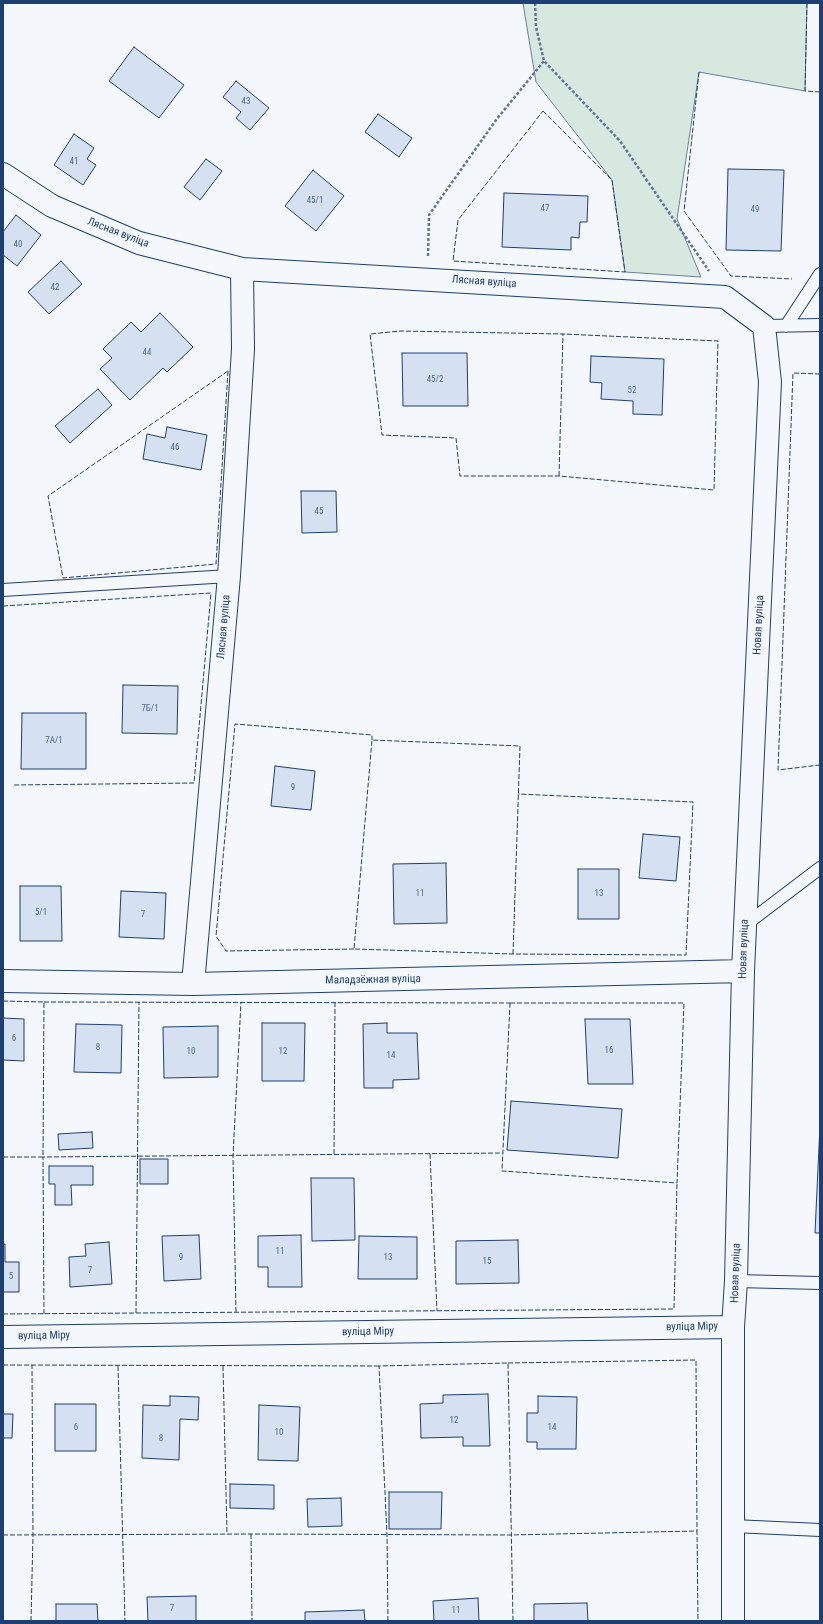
<!DOCTYPE html>
<meta charset="utf-8">
<style>
body{margin:0}
#map{position:relative;width:823px;height:1624px;overflow:hidden;background:#f4f7fb;font-family:"Roboto Condensed",sans-serif}
canvas{display:block}
.frame{position:absolute;inset:0;border:4px solid #1d3f73;pointer-events:none}
</style>
<div id="map">
<canvas width="823" height="1624"></canvas>
<div class="frame"></div>
</div>
<script>
const c = document.querySelector('canvas').getContext('2d');
c.lineJoin = 'round';
function fillPath(path, color) {
  c.fillStyle = color;
  c.fill(path, 'evenodd');
}
function poly(rows) {
  const path = new Path2D();
  for (const r of rows) {
    path.moveTo(r[0], r[1]);
    for (let i = 2; i < r.length; i += 2) path.lineTo(r[i], r[i + 1]);
  }
  return path;
}
function trace(path, color, width, dash) {
  c.strokeStyle = color;
  c.lineWidth = width;
  c.lineCap = dash ? 'butt' : 'round';
  c.setLineDash(dash || []);
  c.stroke(path);
}
function write(font, color, halo, rows, align = 'center') {
  c.font = font + ' "Roboto Condensed",sans-serif';
  c.lineWidth = 3;
  c.setLineDash([]);
  c.textBaseline = 'middle';
  c.strokeStyle = halo;
  c.fillStyle = color;
  for (const [text, x, y, turn = 0] of rows) {
    c.save();
    c.translate(x, y);
    c.rotate((+turn || 0) * Math.PI / 180);
    c.textAlign = isNaN(turn) ? turn : align;
    if (halo) c.strokeText(text, 0, 0);
    c.fillText(text, 0, 0);
    c.restore();
  }
}
const green = poly([
 [523,3,807,3,805,91,699,72,677,219,701,277,625,272,612,180,536,82,523,3]
]);
const building = poly([
 [134,47,184,85,159,118,109,81,134,47],
 [236,81,269,108,250,130,236,118,241,112,223,97,236,81],
 [378,114,412,138,399,157,365,132,378,114],
 [74,134,94,148,87,159,96,165,83,185,54,165,74,134],
 [206,159,222,171,200,200,184,187,206,159],
 [728,169,784,170,781,251,726,250,728,169],
 [313,170,344,196,316,231,285,206,313,170],
 [504,193,588,196,587,222,580,222,579,238,571,237,571,250,502,247,504,193],
 [16,215,41,235,17,266,3,255,3,232,16,215],
 [61,261,82,284,49,314,28,292,61,261],
 [160,313,193,347,167,372,163,368,130,400,100,369,112,358,103,349,131,322,141,332,160,313],
 [402,353,467,353,468,406,403,406,402,353],
 [591,356,664,359,662,415,633,414,633,401,601,399,602,383,590,382,591,356],
 [98,389,112,405,70,443,55,426,98,389],
 [167,427,207,435,201,470,143,459,147,434,165,438,167,427],
 [301,491,336,491,337,532,302,533,301,491],
 [123,685,178,686,177,734,122,733,123,685],
 [22,713,86,713,86,769,21,769,22,713],
 [275,766,315,771,311,810,271,806,275,766],
 [643,834,680,837,676,881,639,878,643,834],
 [446,863,447,923,394,924,393,864,446,863],
 [578,869,619,869,619,919,578,919,578,869],
 [20,886,61,886,62,941,20,941,20,886],
 [121,891,166,893,164,939,119,937,121,891],
 [3,1018,24,1019,24,1061,3,1060,3,1018],
 [585,1019,630,1019,633,1084,588,1084,585,1019],
 [262,1023,305,1023,304,1081,262,1081,262,1023],
 [387,1023,387,1033,417,1033,419,1079,393,1080,393,1088,364,1088,363,1024,387,1023],
 [76,1024,122,1025,121,1073,74,1072,76,1024],
 [218,1026,218,1077,164,1078,163,1027,218,1026],
 [511,1101,622,1109,618,1158,507,1150,511,1101],
 [820,1125,820,1233,815,1233,820,1125],
 [92,1132,93,1148,59,1150,58,1134,92,1132],
 [140,1159,168,1159,168,1184,140,1184,140,1159],
 [49,1166,93,1166,93,1185,71,1185,72,1205,55,1205,55,1184,49,1184,49,1166],
 [311,1178,354,1178,355,1240,312,1241,311,1178],
 [199,1235,201,1279,164,1281,162,1236,199,1235],
 [301,1235,302,1287,268,1287,268,1267,258,1267,258,1236,301,1235],
 [359,1236,417,1237,417,1279,358,1279,359,1236],
 [518,1240,519,1283,456,1284,456,1241,518,1240],
 [109,1242,112,1284,70,1287,69,1257,86,1256,85,1244,109,1242],
 [3,1244,5,1244,5,1262,19,1262,19,1292,3,1292,3,1244],
 [488,1394,490,1446,463,1446,463,1437,421,1438,420,1404,443,1403,443,1395,488,1394],
 [170,1396,199,1397,198,1420,180,1419,179,1460,142,1458,143,1405,170,1406,170,1396],
 [538,1396,577,1397,576,1449,537,1449,537,1442,527,1442,527,1413,538,1413,538,1396],
 [55,1404,96,1404,96,1451,55,1451,55,1404],
 [259,1405,300,1407,298,1461,258,1460,259,1405],
 [3,1414,13,1414,12,1438,3,1438,3,1414],
 [230,1484,274,1485,274,1509,230,1508,230,1484],
 [389,1492,442,1492,441,1529,389,1529,389,1492],
 [341,1498,342,1526,308,1527,307,1499,341,1498],
 [196,1596,196,1621,148,1621,147,1597,196,1596],
 [478,1598,479,1621,434,1621,433,1601,478,1598],
 [587,1603,588,1621,534,1621,534,1604,587,1603],
 [56,1604,97,1604,98,1621,56,1621,56,1604],
 [364,1610,365,1621,305,1621,305,1612,364,1610]
]);
const path = poly([
 [535,3,536,27,544,61,620,141,709,271],
 [428,256,429,215,496,120,544,61]
]);
const service = poly([
 [764,326,820,325],
 [786,326,820,274],
 [3,590,229,576],
 [745,925,820,868],
 [736,1281,820,1283],
 [733,1526,820,1530]
]);
const minor = poly([
 [3,174,52,206,139,243,242,269,725,297,764,326,770,382,743,971,736,1281,733,1327,733,1621],
 [3,981,193,984,743,971],
 [193,984,229,576,243,349,242,269],
 [3,1337,733,1327]
]);
const fence = poly([
 [807,3,805,91,820,92],
 [699,72,684,211,731,276,792,279],
 [543,111,612,180,625,272,453,261,458,220,543,111],
 [228,371,216,564,63,578,48,496,228,371],
 [820,374,793,373,778,770,820,765],
 [559,476,563,334,400,331,370,334,382,435,456,438,460,476,559,476,714,490,718,341,563,334],
 [3,606,211,593,194,783,13,785],
 [354,949,226,951,216,936,235,724,372,735,372,740],
 [513,954,520,746,372,740,354,949,513,954,686,955,693,802,518,794],
 [3,1001,44,1002,43,1157,3,1157],
 [44,1002,510,1003],
 [510,1003,684,1003,677,1183,502,1171,510,1003],
 [334,1154,335,1003],
 [430,1154,437,1311],
 [236,1312,233,1156,241,1002],
 [136,1313,139,1002],
 [3,1314,674,1309,677,1183],
 [44,1314,43,1157,503,1153],
 [508,1363,696,1360,697,1531],
 [3,1365,379,1366],
 [118,1366,125,1621],
 [223,1366,227,1534],
 [251,1534,252,1621],
 [3,1535,251,1534,510,1535,697,1531,698,1621],
 [31,1621,33,1535,32,1365],
 [388,1621,387,1535,379,1366,508,1363,513,1621]
]);
const numberNames = [
 ["43",246,102],
 ["41",74,162],
 ["45/1",315,201],
 ["47",545,209],
 ["49",755,210],
 ["40",18,245],
 ["42",55,288],
 ["44",147,353],
 ["45/2",435,380],
 ["52",632,391],
 ["46",175,448],
 ["45",319,512],
 ["7Б/1",150,709],
 ["7A/1",54,741],
 ["9",293,788],
 ["11",420,894],
 ["13",599,894],
 ["5/1",41,913],
 ["7",143,915],
 ["6",14,1039],
 ["8",98,1048],
 ["16",609,1051],
 ["10",191,1052],
 ["12",283,1052],
 ["14",391,1056],
 ["11",280,1252],
 ["9",181,1258],
 ["13",388,1258],
 ["15",487,1262],
 ["7",90,1271],
 ["5",11,1277],
 ["12",454,1421],
 ["6",76,1428],
 ["14",552,1428],
 ["10",279,1433],
 ["8",161,1439],
 ["7",172,1609],
 ["11",456,1611]
];
const streetNames = [
 ["Лясная вуліца",118,233,21],
 ["Лясная вуліца",484,282,4],
 ["Новая вуліца",759,625,-87],
 ["Лясная вуліца",224,627,-85],
 ["Новая вуліца",744,949,-88],
 ["Маладзёжная вуліца",373,980,-1],
 ["Новая вуліца",736,1273,-88],
 ["вуліца Міру",692,1327,-1],
 ["вуліца Міру",368,1332,-1],
 ["вуліца Міру",44,1336,-1]
];
fillPath(green, '#d7e8df');
trace(green, '#687fa3', 1);
fillPath(building, '#d5e0f0');
trace(building, '#1d3f73', 1);
trace(service, '#1d3f73', 14);
trace(minor, '#1d3f73', 24);
trace(path, '#5e769c', 2.5, [3, 2]);
trace(service, '#f4f7fb', 12);
trace(minor, '#f4f7fb', 22);
trace(fence, '#1d3f73', 1, [5, 2]);
write('9px', '#4b6792', null, numberNames);
write('11px', '#1d3f73', '#f4f7fb', streetNames);
</script>
